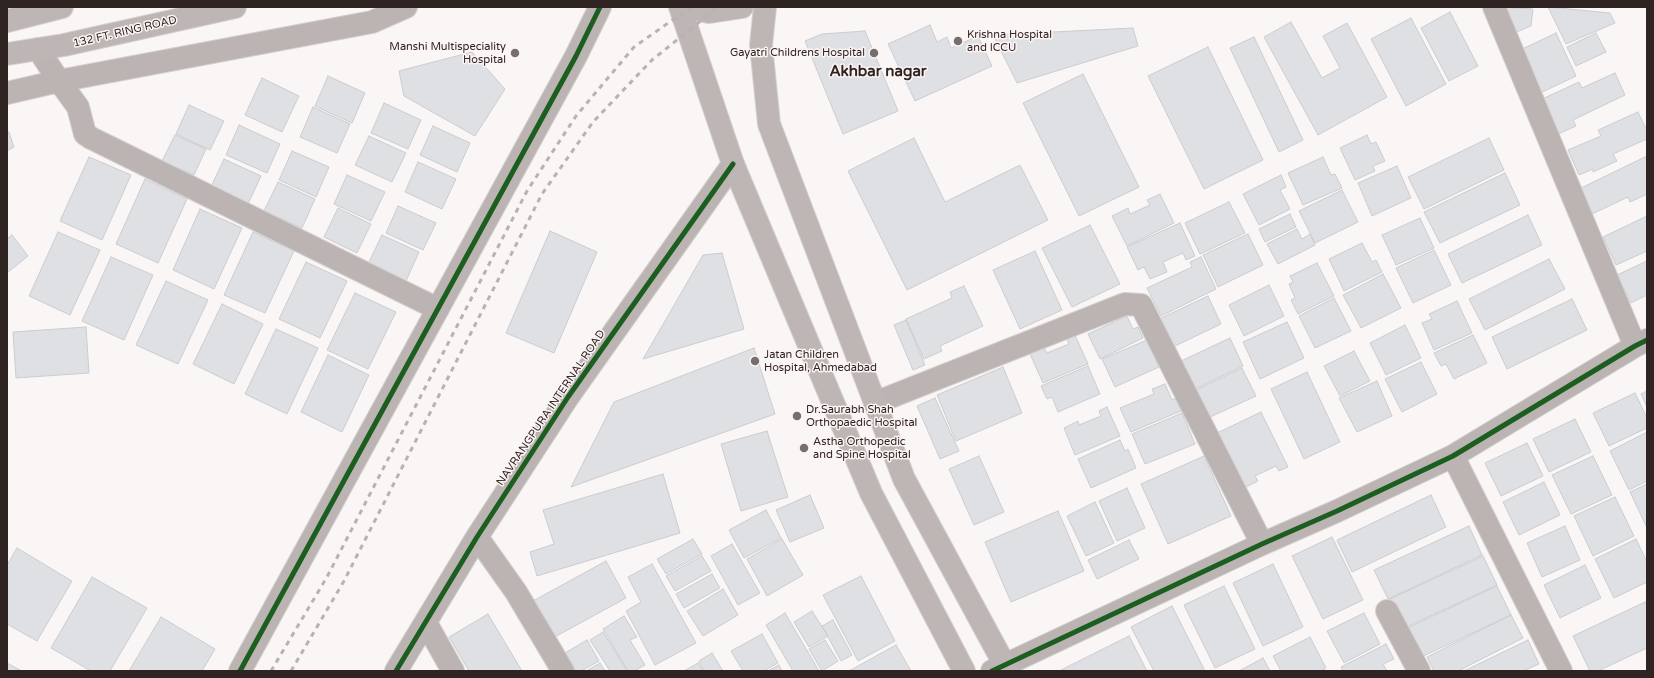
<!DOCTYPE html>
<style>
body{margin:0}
#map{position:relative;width:1654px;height:678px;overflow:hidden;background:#faf6f6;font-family:"Varela Round",sans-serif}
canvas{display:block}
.frame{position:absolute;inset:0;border:8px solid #302423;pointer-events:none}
</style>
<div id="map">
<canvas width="1654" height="678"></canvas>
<div class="frame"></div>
</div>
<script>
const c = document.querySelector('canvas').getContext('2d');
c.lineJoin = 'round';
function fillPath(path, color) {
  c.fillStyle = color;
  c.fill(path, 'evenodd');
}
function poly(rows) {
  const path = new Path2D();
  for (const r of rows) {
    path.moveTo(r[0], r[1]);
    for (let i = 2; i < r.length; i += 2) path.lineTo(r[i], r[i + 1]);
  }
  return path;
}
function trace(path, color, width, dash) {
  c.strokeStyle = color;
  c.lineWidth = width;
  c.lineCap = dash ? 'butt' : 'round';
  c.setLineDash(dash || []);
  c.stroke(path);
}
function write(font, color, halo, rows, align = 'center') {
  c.font = font + ' "Varela Round",sans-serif';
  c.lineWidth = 3;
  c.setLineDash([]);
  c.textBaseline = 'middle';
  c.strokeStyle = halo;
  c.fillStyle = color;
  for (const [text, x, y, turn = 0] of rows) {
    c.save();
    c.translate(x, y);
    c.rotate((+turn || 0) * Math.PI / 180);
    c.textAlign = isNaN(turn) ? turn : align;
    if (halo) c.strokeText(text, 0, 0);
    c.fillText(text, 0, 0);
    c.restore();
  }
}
const building = poly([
 [1498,7,1533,9,1531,26,1509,35,1498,7],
 [1548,7,1610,13,1615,23,1566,44,1548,7],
 [1450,12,1478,66,1449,81,1421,28,1450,12],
 [1411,18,1446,84,1406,106,1371,39,1411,18],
 [1291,22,1322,78,1340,68,1323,36,1347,23,1387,97,1318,135,1264,37,1291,22],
 [930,25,937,42,947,37,951,48,978,36,992,66,915,101,888,44,930,25],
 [1133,28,1138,46,1017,83,993,35,1133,28],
 [865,31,898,111,843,134,805,41,822,34,865,31],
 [1556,33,1576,76,1536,95,1516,52,1556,33],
 [1596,33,1606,52,1576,66,1567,47,1596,33],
 [1254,37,1303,140,1279,152,1230,48,1254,37],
 [1208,47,1263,160,1204,189,1148,76,1208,47],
 [472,52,505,89,475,136,404,96,399,71,472,52],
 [1615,73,1625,95,1573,120,1576,126,1556,135,1540,100,1579,82,1582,88,1615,73],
 [1083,74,1139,187,1079,216,1023,103,1083,74],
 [328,76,365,93,352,123,315,106,328,76],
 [262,78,299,96,282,132,245,115,262,78],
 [384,103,421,120,408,149,371,133,384,103],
 [189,105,224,121,210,150,176,134,189,105],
 [313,107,350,124,337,153,300,137,313,107],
 [1638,112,1647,131,1647,139,1613,154,1617,161,1593,172,1593,169,1579,175,1568,150,1601,136,1598,130,1638,112],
 [239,125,280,144,267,173,226,155,239,125],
 [433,126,470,143,457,172,420,155,433,126],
 [7,132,9,132,14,147,7,151,7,132],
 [175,135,206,149,194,175,162,161,175,135],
 [1367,135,1371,144,1376,142,1385,161,1373,166,1375,171,1355,180,1340,148,1367,135],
 [369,136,406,153,392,182,355,165,369,136],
 [914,138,945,202,1020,165,1048,220,907,290,848,171,914,138],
 [1489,138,1504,170,1424,209,1408,177,1489,138],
 [292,151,329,167,316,197,279,180,292,151],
 [1647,156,1647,194,1630,202,1628,197,1592,214,1579,189,1647,156],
 [89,157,131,175,102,240,60,221,89,157],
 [1323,157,1331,175,1335,174,1342,188,1303,205,1288,173,1323,157],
 [224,159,261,176,247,206,210,189,224,159],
 [418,162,456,179,442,209,405,192,418,162],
 [1397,166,1411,198,1372,216,1358,183,1397,166],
 [1505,173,1520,205,1440,243,1424,212,1505,173],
 [347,175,385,192,371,221,334,204,347,175],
 [1281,175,1286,187,1280,190,1290,209,1259,225,1243,194,1281,175],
 [145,179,187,199,158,263,116,244,145,179],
 [278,182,315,199,302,228,264,211,278,182],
 [1342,190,1358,222,1315,243,1299,211,1342,190],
 [1160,194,1174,223,1127,246,1112,216,1128,208,1130,214,1150,205,1147,200,1160,194],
 [1229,202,1245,233,1200,254,1185,223,1229,202],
 [398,206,436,223,423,250,386,233,398,206],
 [338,208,371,224,357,253,324,237,338,208],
 [200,209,242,228,214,289,173,270,200,209],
 [1290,214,1296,227,1265,242,1259,229,1290,214],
 [1528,215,1542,245,1462,283,1448,254,1528,215],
 [1647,216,1647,251,1616,265,1603,237,1647,216],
 [1420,218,1434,248,1396,265,1382,235,1420,218],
 [1180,223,1195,256,1186,260,1183,253,1163,262,1167,272,1150,279,1144,267,1138,270,1127,247,1180,223],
 [1090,225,1120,284,1072,307,1042,248,1090,225],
 [1297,229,1302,239,1310,234,1315,245,1278,264,1267,244,1297,229],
 [550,231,597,252,554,353,506,333,550,231],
 [58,232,100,250,70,315,29,296,58,232],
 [253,232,294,251,265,313,224,295,253,232],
 [1248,234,1263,265,1218,287,1203,255,1248,234],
 [12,235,28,256,7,273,7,239,12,235],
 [382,235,419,252,406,281,368,264,382,235],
 [1362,243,1372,262,1376,260,1382,272,1344,291,1329,259,1362,243],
 [1434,250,1451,285,1413,303,1396,268,1434,250],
 [1035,251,1062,310,1020,329,993,270,1035,251],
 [722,253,744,329,643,359,703,255,722,253],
 [111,257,153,275,124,340,82,321,111,257],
 [1201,257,1216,289,1161,316,1147,288,1192,267,1190,262,1201,257],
 [1549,259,1565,289,1485,330,1469,299,1549,259],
 [1647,261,1647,295,1631,303,1617,275,1647,261],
 [306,262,347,281,320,338,279,319,306,262],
 [1317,263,1334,296,1298,314,1291,300,1295,298,1289,284,1293,282,1290,276,1317,263],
 [1383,274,1401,308,1361,328,1343,295,1383,274],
 [166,281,208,300,178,364,136,345,166,281],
 [1269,285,1284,316,1244,336,1229,305,1269,285],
 [964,286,983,326,940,346,942,351,924,359,906,319,952,298,950,292,964,286],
 [355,293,396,312,368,369,327,350,355,293],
 [1208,296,1221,324,1173,347,1159,319,1208,296],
 [1334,298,1351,331,1315,348,1299,316,1334,298],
 [1572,299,1587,330,1507,369,1492,337,1572,299],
 [1457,301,1472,333,1434,350,1422,323,1432,319,1429,314,1457,301],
 [222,304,263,324,234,384,193,364,222,304],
 [1127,316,1133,329,1138,327,1143,338,1100,359,1088,334,1127,316],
 [906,320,925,365,913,370,894,325,906,320],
 [1287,322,1304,358,1260,379,1243,342,1287,322],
 [1405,325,1421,358,1386,375,1370,343,1405,325],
 [86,327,89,373,16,378,13,332,86,327],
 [276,329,318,348,287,414,245,394,276,329],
 [1074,333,1088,364,1043,383,1030,354,1044,348,1047,353,1069,344,1066,337,1074,333],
 [1473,335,1487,363,1454,379,1446,364,1441,366,1434,353,1473,335],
 [1230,338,1243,366,1195,389,1181,361,1230,338],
 [1147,340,1159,367,1115,387,1102,359,1147,340],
 [754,348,775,414,571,487,614,402,754,348],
 [1354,351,1370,381,1340,396,1324,366,1354,351],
 [328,355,369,375,342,432,301,412,328,355],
 [1421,362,1437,394,1402,412,1385,379,1421,362],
 [1088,366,1100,394,1058,412,1052,397,1047,399,1041,386,1088,366],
 [1003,367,1022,413,956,441,937,395,1003,367],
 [1242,368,1256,396,1208,418,1194,391,1242,368],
 [1307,372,1340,442,1304,459,1271,389,1307,372],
 [1377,381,1392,416,1357,432,1339,398,1377,381],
 [1165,384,1172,400,1175,398,1181,411,1131,432,1120,408,1154,394,1152,389,1165,384],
 [1647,391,1647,407,1641,394,1647,391],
 [1635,393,1647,418,1647,428,1609,446,1593,413,1635,393],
 [935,398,959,451,940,459,917,406,935,398],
 [1107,407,1120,436,1075,455,1064,428,1078,421,1079,425,1101,416,1099,411,1107,407],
 [1261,412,1288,467,1279,471,1276,466,1255,476,1258,481,1244,488,1217,433,1261,412],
 [1182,413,1195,444,1145,464,1132,434,1182,413],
 [1575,419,1591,452,1549,472,1533,439,1575,419],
 [767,431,788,497,741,511,721,444,767,431],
 [1647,432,1647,481,1629,490,1610,451,1647,432],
 [1120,440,1125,451,1128,449,1136,468,1091,488,1078,459,1120,440],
 [1527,443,1543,476,1501,496,1485,463,1527,443],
 [979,456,1004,512,974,525,949,469,979,456],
 [1204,456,1231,516,1168,544,1141,484,1204,456],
 [1593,456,1612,495,1571,514,1552,475,1593,456],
 [663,474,680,533,537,576,530,552,554,544,543,510,663,474],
 [1544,482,1560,515,1519,535,1503,502,1544,482],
 [1647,484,1647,528,1630,492,1647,484],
 [1127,488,1145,528,1117,541,1099,501,1127,488],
 [810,495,824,528,790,542,776,510,810,495],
 [1431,495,1446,527,1352,572,1337,540,1431,495],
 [1615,497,1634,536,1593,556,1574,516,1615,497],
 [1095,502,1114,543,1086,556,1067,516,1095,502],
 [766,510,781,538,744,558,729,530,766,510],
 [1058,511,1084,571,1011,602,985,542,1058,511],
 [1469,526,1482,555,1388,599,1374,570,1469,526],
 [1565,526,1580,560,1542,577,1527,543,1565,526],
 [1332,537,1363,600,1323,619,1292,556,1332,537],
 [693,539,702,554,666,574,657,559,693,539],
 [782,539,803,575,767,596,747,559,782,539],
 [1636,539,1647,562,1647,582,1614,598,1595,559,1636,539],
 [1129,540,1139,559,1097,579,1088,560,1129,540],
 [732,544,760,593,738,605,711,556,732,544],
 [17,548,72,581,37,641,7,624,7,565,17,548],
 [702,556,711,571,675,591,666,576,702,556],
 [1483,556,1497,585,1402,629,1388,600,1483,556],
 [606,561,626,598,551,639,531,602,606,561],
 [652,564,696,643,655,665,626,611,641,602,628,577,652,564],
 [1273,564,1303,627,1263,646,1233,583,1273,564],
 [1585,565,1601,598,1560,618,1544,585,1585,565],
 [712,574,720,588,684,608,676,594,712,574],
 [861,576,895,641,858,661,823,595,861,576],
 [92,577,147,608,110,671,91,671,51,648,92,577],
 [1224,586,1255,649,1215,668,1184,605,1224,586],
 [1497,586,1511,615,1417,659,1403,630,1497,586],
 [723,589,738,615,703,636,687,611,723,589],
 [1645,602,1647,607,1647,648,1598,671,1590,671,1573,636,1645,602],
 [1172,606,1205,671,1154,671,1131,627,1172,606],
 [812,611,828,636,809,647,794,622,812,611],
 [785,613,819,671,793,671,766,625,785,613],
 [1364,613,1380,644,1344,663,1327,631,1364,613],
 [488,614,522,671,469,671,449,637,488,614],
 [1511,615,1523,638,1458,671,1434,671,1427,657,1511,615],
 [624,616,637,637,630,640,645,665,634,671,628,671,603,629,624,616],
 [161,617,215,649,202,671,129,671,161,617],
 [833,620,852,655,841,661,822,626,833,620],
 [603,632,627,671,610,671,590,640,603,632],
 [762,634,778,663,764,671,743,671,731,651,762,634],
 [1129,636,1147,671,1059,671,1129,636],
 [1310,637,1326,668,1321,671,1281,671,1273,656,1310,637],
 [587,640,599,661,581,671,568,671,560,656,587,640],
 [825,640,838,661,822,671,809,649,825,640],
 [1528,640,1539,664,1523,671,1464,671,1528,640],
 [1386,644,1394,659,1383,664,1387,671,1343,671,1341,667,1386,644],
 [896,645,911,671,849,671,896,645],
 [712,653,723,671,704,671,699,661,712,653],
 [1263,658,1270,671,1239,671,1263,658],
 [7,663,20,670,20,671,7,671,7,663],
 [600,663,605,671,586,671,600,663],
 [698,663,703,671,684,671,698,663],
 [779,665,782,671,768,671,779,665]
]);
const minor = poly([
 [1494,7,1635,346],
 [38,49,59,81,78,107,85,134,91,138,438,309],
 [7,93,59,81,372,22,406,7],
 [875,403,1125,304,1141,305,1262,544],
 [1453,456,1561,671],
 [477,537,516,592,563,671],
 [1387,611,1419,671],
 [426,623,453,671],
 [240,671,576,56,600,7],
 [396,671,477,537,568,397,733,164],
 [992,671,1262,544,1337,511,1453,456,1635,346,1647,340]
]);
const major = poly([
 [680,7,733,164,871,493,964,671],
 [686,7,709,12,742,7],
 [765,7,761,45,769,124,904,479,1008,671],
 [7,21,62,7],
 [7,54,64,45,235,7]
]);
const rail = poly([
 [271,671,327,577,527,191,576,116,634,47,691,7],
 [291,671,344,581,542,194,593,122,652,60,718,7]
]);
const cycleway = poly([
 [240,671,576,56,600,7],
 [396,671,477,537,568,397,733,164],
 [992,671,1262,544,1337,511,1453,456,1635,346,1647,340]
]);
const markers = [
 [958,41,5,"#776e6d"],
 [515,53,5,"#776e6d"],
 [874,53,5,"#776e6d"],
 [755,361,5,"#776e6d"],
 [797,416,5,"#776e6d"],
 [804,448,5,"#776e6d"]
];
const streetNames = [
 ["132 FT. RING ROAD",125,32,-13],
 ["NAVRANGPURA INTERNAL ROAD",551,408,-56]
];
const poiNames = [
 ["Krishna Hospital",967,35],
 ["and ICCU",967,48],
 ["Manshi Multispeciality",506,47,"right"],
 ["Hospital",506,60,"right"],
 ["Gayatri Childrens Hospital",865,53,"right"],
 ["Jatan Children",764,355],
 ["Hospital, Ahmedabad",764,368],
 ["Dr.Saurabh Shah",806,410],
 ["Orthopaedic Hospital",806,423],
 ["Astha Orthopedic",813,442],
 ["and Spine Hospital",813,455]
];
const districtNames = [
 ["Akhbar nagar",878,72]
];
fillPath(building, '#dee0e4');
trace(building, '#caccd0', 1);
trace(minor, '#d5d1d1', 24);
trace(major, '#d5d1d1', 24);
trace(minor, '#bcb3b3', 22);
trace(major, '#beb5b5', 22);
trace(rail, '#b9b2b1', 3, [5, 5]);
trace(cycleway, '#1b5e20', 5);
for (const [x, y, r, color] of markers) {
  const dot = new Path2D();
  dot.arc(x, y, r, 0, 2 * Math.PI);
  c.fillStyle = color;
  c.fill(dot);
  trace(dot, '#fcf5f4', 1.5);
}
write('11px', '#302423', '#fcf5f4', streetNames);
write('11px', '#302423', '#fcf5f4', poiNames, 'left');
write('bold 15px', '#302423', '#fcf5f4', districtNames);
</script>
